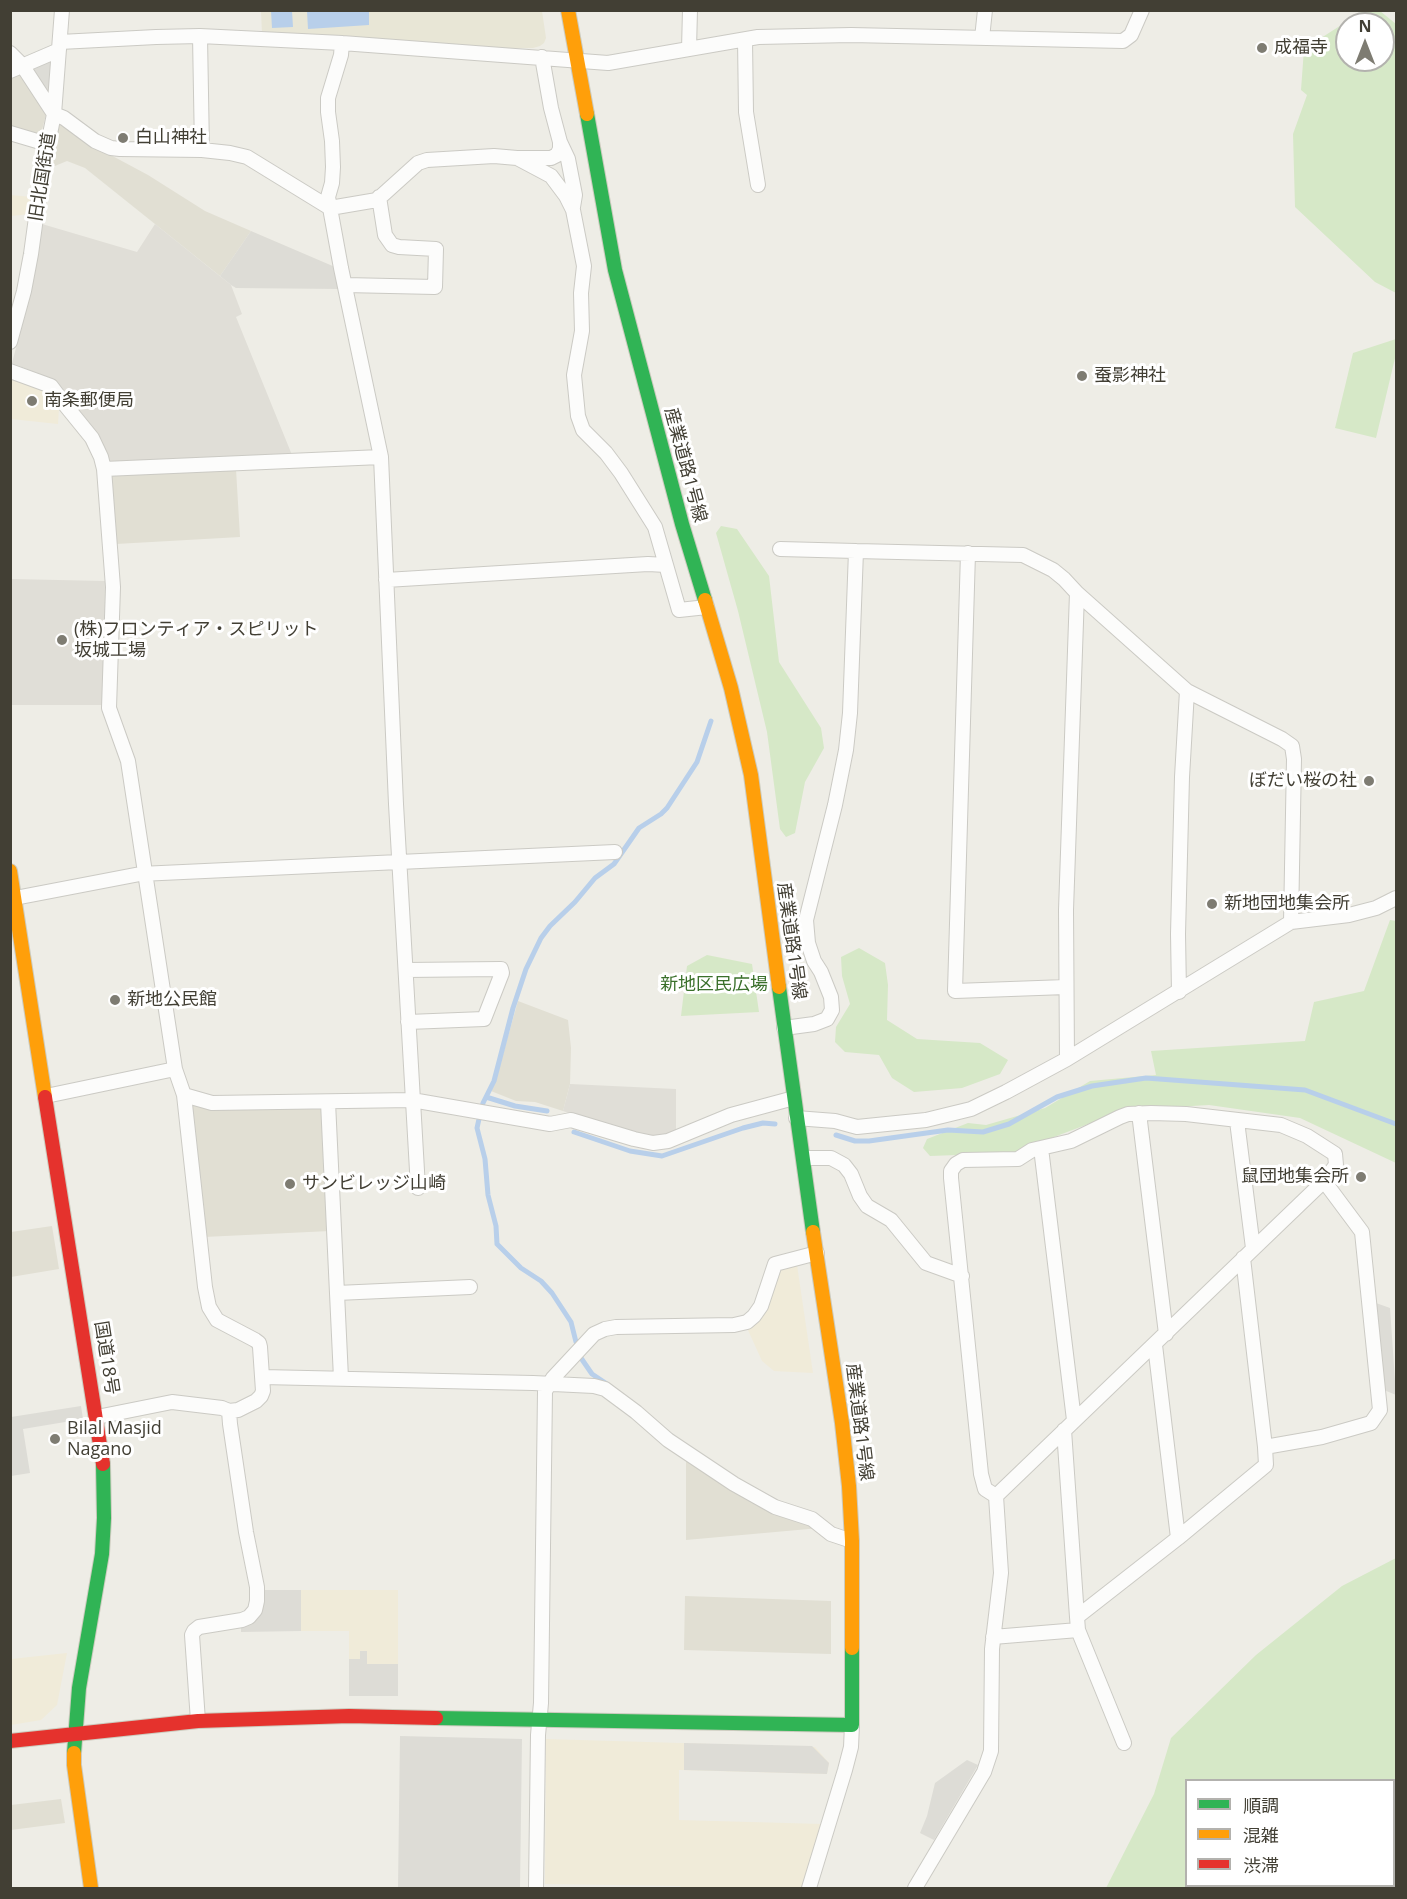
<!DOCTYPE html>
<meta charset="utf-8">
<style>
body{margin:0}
#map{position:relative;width:1407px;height:1899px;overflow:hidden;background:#eeede6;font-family:"Open Sans","Noto Sans JP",sans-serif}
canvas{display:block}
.frame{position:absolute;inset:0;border:12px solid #423f34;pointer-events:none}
.legend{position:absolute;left:1185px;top:1779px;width:210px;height:108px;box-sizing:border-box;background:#fff;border:2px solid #b3b2ae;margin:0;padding:8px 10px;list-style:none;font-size:18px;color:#423f34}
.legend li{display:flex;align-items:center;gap:12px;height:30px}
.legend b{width:30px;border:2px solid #b3b2ae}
.north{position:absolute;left:1335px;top:12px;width:60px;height:60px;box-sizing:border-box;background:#fff;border:2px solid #b3b2ae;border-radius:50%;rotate:0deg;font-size:16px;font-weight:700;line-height:24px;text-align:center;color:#423f34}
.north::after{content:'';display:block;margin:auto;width:21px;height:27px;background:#7e7c72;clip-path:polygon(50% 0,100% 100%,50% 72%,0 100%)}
</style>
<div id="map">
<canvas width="1407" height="1899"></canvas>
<div class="frame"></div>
<ul class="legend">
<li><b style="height:8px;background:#30b455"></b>順調</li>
<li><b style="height:8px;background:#ff9f0a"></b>混雑</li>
<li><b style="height:8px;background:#e5322d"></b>渋滞</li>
</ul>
<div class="north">N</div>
</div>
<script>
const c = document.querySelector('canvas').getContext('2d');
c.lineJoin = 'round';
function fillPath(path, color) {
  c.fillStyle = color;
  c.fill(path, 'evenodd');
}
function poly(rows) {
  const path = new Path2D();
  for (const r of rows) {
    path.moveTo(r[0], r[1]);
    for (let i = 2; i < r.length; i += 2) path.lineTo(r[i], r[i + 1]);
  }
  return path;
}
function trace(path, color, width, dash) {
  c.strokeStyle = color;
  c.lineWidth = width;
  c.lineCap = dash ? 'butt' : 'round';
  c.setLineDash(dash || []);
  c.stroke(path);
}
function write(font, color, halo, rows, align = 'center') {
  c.font = font + ' "Open Sans","Noto Sans JP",sans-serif';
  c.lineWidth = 6;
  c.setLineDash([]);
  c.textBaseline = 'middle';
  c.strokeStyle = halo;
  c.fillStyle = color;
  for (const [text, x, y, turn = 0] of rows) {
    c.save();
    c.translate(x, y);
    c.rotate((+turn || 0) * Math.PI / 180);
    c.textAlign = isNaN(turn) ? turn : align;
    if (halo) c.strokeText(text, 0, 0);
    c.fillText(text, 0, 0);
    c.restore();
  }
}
const residential = poly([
 [18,71,46,114,41,134,38,135,11,126,11,75],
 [59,124,62,124,92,145,148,175,205,211,251,231,220,276,85,168,67,161,50,168],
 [236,469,240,537,116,544,111,478,113,475],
 [518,1001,568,1020,571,1048,570,1084,563,1111,535,1102,516,1101,491,1091,495,1082],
 [193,1105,203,1108,322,1107,330,1231,204,1237,190,1108],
 [52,1226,59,1269,11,1277,11,1232],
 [686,1456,820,1528,686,1540],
 [685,1596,831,1601,831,1654,684,1650],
 [61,1799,65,1823,11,1830,11,1805]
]);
const commercial = poly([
 [10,195,32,197,30,214,11,216],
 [11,378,48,393,59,408,58,424,11,419],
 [797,1265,813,1373,774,1371,762,1361,747,1328,779,1270,784,1267],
 [301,1590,398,1590,398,1696,349,1696,349,1631,301,1631],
 [67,1653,57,1705,41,1720,11,1725,11,1659],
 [546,1739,815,1747,829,1763,827,1774,679,1770,679,1820,822,1824,802,1888,681,1888,680,1886,545,1884]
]);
const industrial = poly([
 [42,224,137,252,155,224,231,285,242,314,236,317,292,455,110,463,97,434,59,385,52,379,12,363,31,292],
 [11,579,105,581,104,705,11,705],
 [570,1084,676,1089,676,1133,653,1136,621,1131,563,1111]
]);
const education = poly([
 [261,11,542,11,546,38,544,43,540,46,533,48,487,48,262,34]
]);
const green = poly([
 [1363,11,1380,11,1396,24,1396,293,1375,282,1295,207,1293,134,1307,95,1301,90,1304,49],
 [1347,24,1383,24,1383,60,1347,60],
 [1396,339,1396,354,1376,438,1335,428,1353,353],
 [721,526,737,529,769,576,779,662,821,728,824,748,805,782,795,833,786,837,780,829,767,732,738,611,716,533],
 [1390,920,1396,921,1396,1163,1300,1118,1209,1105,1125,1110,1012,1153,930,1156,923,1148,927,1139,968,1123,986,1125,1045,1108,1090,1081,1156,1075,1151,1051,1305,1041,1314,1002,1364,991],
 [859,948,885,963,888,985,887,1020,917,1039,980,1043,1008,1060,1000,1074,962,1088,914,1092,892,1078,879,1055,845,1052,835,1042,836,1027,850,1004,842,976,841,957],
 [707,955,752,964,759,1012,681,1016,687,966],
 [1396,1558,1396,1888,1106,1888,1154,1794,1171,1738,1256,1655,1342,1586],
 [1394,1780,1394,1886,1186,1886,1186,1780]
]);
const parking = poly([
 [52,58,50,98,30,67],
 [251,231,335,267,340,289,236,288,231,285,220,276],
 [1376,1303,1390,1308,1396,1395,1384,1390],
 [81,1406,83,1419,23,1429,30,1473,11,1476,11,1417],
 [262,1590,301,1590,301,1631,241,1632,241,1625],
 [360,1651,367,1651,367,1664,398,1664,398,1696,349,1696,349,1659,360,1659],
 [400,1736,522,1739,520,1888,398,1888],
 [684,1743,812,1746,829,1763,827,1774,684,1770],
 [967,1760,978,1765,934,1840,920,1833,927,1816,935,1783]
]);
const water = poly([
 [271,11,292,11,293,27,272,28],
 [307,11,369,11,369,25,308,29]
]);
const stream = poly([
 [486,1097,515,1106,547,1111],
 [574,1132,630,1151,662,1156,743,1128,763,1123,775,1124],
 [836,1135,855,1141,869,1141,948,1130,983,1132,1009,1124,1057,1097,1092,1086,1146,1078,1305,1090,1396,1124],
 [576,1342,571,1322,552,1293,541,1281,521,1268,497,1244,496,1226,488,1195,485,1159,477,1128,479,1119,483,1103,494,1081,513,1008,526,969,541,938,550,926,575,902,595,878,614,864,639,828,661,814,667,808,697,762,711,721],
 [581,1358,592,1374,607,1384]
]);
const street = poly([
 [200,36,202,150],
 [982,38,985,10],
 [745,40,746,112,758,185],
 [60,42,156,37,200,36,342,43,608,63,758,37,851,35,1123,41,1131,35,1142,10],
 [342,43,341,55,328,98,328,112,332,141,333,167,332,183,328,197,341,268,381,457,396,804,418,1188],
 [689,49,690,10],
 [10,53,22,65,54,114,64,118,95,141,111,148,120,149,202,150,230,153,247,157,330,208,377,200,418,163,427,160,494,156,517,158,551,158,557,155,560,149,560,142,551,108,542,57],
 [10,71,59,50],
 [10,133,47,144],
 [560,142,568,159,575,195,573,207],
 [519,159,551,176,566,196,573,210,584,266,581,293,582,331,574,375,578,416,583,430,606,453,621,473,655,527,666,565],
 [345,285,435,287,436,249,399,247,392,245,385,235,379,197],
 [10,342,24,291,31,254,42,174,54,114,62,10],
 [10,371,51,386,66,406,92,438,101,457,104,469,113,587,109,708,128,761,175,1069,184,1095,205,1287,209,1307,217,1320,255,1340,259,1343,260,1347,263,1391,261,1396,256,1401,238,1410,229,1411,222,1408,172,1402,97,1417],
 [104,469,381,457],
 [780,549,856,551],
 [968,553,955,991,1066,987],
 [386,580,648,564,666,565,679,610,707,607],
 [15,898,140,874,615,852],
 [406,970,501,969,502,973,484,1019,408,1022],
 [1179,992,1178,934,1182,777,1187,691],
 [784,1028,814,1024,827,1019,832,1010,831,997,821,972,814,961,808,943,806,920,835,805,846,750,850,713,856,551,1023,555,1053,570,1064,579,1077,593,1187,691,1282,739,1292,746,1294,759,1291,922],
 [1067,1059,1066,910,1077,593],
 [184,1095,212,1103,412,1100,550,1124,571,1120,634,1139,653,1143,668,1141,731,1115,794,1098],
 [46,1096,175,1069],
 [328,1102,341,1378],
 [1139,1113,1166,1334],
 [1151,1113,1186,1114,1281,1125,1307,1136,1335,1154,1336,1165,1324,1181,996,1496,985,1489,981,1474,951,1178,951,1171,956,1164,963,1160,1018,1159,1032,1150,1071,1141,1120,1117,1128,1114,1151,1113],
 [796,1118,835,1121,857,1127,926,1120,971,1109,1006,1092,1067,1059,1291,922,1349,915,1376,908,1396,898],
 [1237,1121,1253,1248],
 [1041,1148,1074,1420],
 [803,1158,831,1158,844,1165,851,1174,860,1196,867,1206,891,1220,926,1263,962,1276],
 [1243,1258,1265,1447],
 [337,1293,470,1287],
 [1155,1345,1178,1538],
 [262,1377,533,1383,594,1386,605,1389,636,1412,668,1440,734,1484,775,1507,812,1519,831,1534,852,1541],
 [1064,1430,1077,1617],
 [1078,1630,1124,1743],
 [993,1637,1078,1630,1077,1617,1178,1538,1266,1465,1265,1447,1322,1437,1371,1423,1380,1410,1362,1232,1324,1181],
 [198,1721,192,1635,194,1631,199,1627,242,1620,249,1617,255,1610,257,1601,257,1587,246,1532,230,1424,229,1411],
 [536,1888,538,1735,541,1703,545,1391,553,1378,594,1334,605,1329,616,1327,734,1325,747,1322,754,1316,761,1306,775,1264,817,1253],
 [809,1888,845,1770,851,1747,852,1725],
 [915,1888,984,1772,991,1751,992,1649,1001,1573,996,1496]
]);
const fast = poly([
 [587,114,615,270,682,524,705,600],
 [779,987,813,1232],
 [436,1718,852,1725,852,1648],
 [74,1753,79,1688,102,1554,104,1518,103,1464]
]);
const slow = poly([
 [568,10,587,114],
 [705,600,731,688,751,775,779,987],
 [10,871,45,1097],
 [813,1232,842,1423,849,1486,852,1541,852,1648],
 [74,1753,74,1765,91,1888]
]);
const jam = poly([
 [45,1097,103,1464],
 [10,1741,198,1721,349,1716,436,1718]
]);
const markers = [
 [1262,48,6,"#7e7c72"],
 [123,138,6,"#7e7c72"],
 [1082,376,6,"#7e7c72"],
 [32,401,6,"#7e7c72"],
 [62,640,6,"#7e7c72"],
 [1369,781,6,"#7e7c72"],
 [1212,904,6,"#7e7c72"],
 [115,1000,6,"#7e7c72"],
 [1361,1177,6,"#7e7c72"],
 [290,1184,6,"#7e7c72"],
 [55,1439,6,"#7e7c72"]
];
const poiNames = [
 ["成福寺",1274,48],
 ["白山神社",135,138],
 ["蚕影神社",1094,376],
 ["南条郵便局",44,401],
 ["(株)フロンティア・スピリット",74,630],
 ["坂城工場",74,651],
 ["ぼだい桜の社",1357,781,"right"],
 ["新地団地集会所",1224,904],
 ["新地公民館",127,1000],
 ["鼠団地集会所",1349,1177,"right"],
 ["サンビレッジ山崎",302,1184],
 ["Bilal Masjid",67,1429],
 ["Nagano",67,1450]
];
const streetNames = [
 ["旧北国街道",43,177,-81],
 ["産業道路1号線",685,465,75],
 ["産業道路1号線",791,941,82],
 ["国道18号",106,1358,81],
 ["産業道路1号線",859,1422,83]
];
const parkNames = [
 ["新地区民広場",714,985]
];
fillPath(residential, '#e1dfd3');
fillPath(commercial, '#f0ebd9');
fillPath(industrial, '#e0ded7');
fillPath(education, '#e8e6d6');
fillPath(green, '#d6e8c7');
fillPath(parking, '#dddcd6');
fillPath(water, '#b8cfea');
trace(stream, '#b8cfea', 5);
trace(street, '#cbcac4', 16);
trace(fast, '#cccbbe', 16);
trace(slow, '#cccbbe', 16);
trace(jam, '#cccbbe', 16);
trace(street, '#fcfcfb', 14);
trace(fast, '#30b455', 14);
trace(slow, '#ff9f0a', 14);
trace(jam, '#e5322d', 14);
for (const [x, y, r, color] of markers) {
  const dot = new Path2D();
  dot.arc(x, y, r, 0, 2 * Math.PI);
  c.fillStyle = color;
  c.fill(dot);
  trace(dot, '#fff', 2);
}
write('18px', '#423f34', '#fff', poiNames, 'left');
write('18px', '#423f34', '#fff', streetNames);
write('18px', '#3a702b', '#fff', parkNames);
</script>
